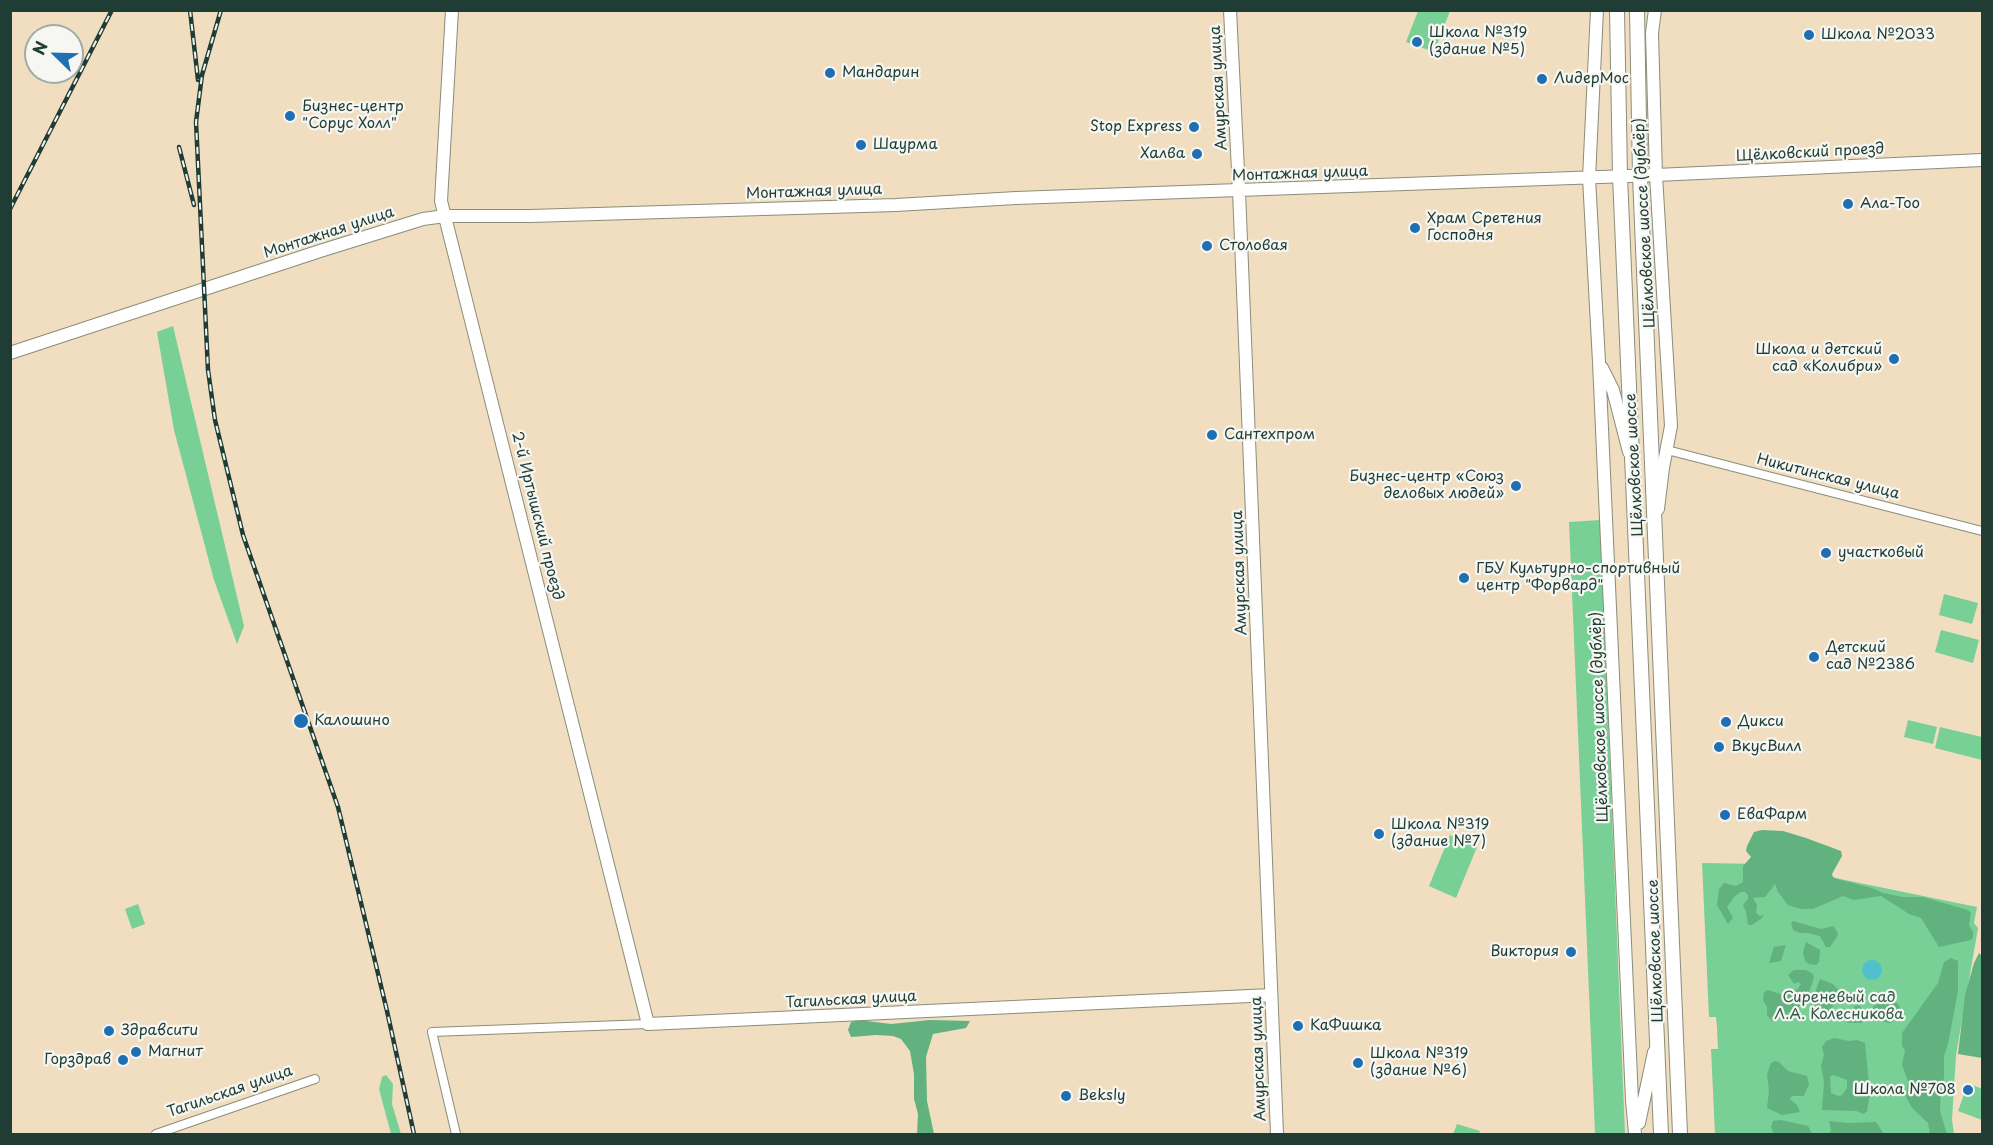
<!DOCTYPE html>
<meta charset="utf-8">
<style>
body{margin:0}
#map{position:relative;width:1993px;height:1145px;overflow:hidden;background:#f1dec0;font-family:"Playpen Sans",sans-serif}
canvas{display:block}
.frame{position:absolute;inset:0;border:12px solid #1f3d34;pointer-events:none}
.north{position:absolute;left:24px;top:24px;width:60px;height:60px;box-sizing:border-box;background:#f6f6f2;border:2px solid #a0aca6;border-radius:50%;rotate:293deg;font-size:16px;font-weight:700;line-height:24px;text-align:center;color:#1f3d34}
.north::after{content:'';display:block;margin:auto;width:21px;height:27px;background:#1f6fb2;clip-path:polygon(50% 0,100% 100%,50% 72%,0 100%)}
</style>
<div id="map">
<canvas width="1993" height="1145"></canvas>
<div class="frame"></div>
<div class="north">N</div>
</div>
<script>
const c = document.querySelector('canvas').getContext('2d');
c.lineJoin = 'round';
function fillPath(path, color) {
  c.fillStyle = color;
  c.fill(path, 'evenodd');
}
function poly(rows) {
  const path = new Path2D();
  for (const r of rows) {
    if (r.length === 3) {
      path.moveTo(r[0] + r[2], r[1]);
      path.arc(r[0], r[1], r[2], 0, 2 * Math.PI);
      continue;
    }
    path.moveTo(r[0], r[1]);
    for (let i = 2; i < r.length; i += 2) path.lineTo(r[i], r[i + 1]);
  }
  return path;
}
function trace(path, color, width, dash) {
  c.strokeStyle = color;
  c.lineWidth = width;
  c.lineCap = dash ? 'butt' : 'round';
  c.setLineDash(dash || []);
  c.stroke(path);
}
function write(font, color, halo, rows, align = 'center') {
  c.font = font + ' "Playpen Sans",sans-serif';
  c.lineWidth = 4.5;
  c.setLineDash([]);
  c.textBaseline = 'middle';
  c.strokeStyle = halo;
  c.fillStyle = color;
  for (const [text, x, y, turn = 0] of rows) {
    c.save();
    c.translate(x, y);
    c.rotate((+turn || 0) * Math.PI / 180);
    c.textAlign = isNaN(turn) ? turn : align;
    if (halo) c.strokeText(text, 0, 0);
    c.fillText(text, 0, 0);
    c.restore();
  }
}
const green = poly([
 [1418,11,1450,11,1434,52,1406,42],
 [173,326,244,626,237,644,214,580,174,430,157,332],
 [1600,520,1625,1134,1595,1134,1569,522],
 [1944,594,1978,603,1972,624,1939,615],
 [1941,630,1979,640,1973,663,1935,652],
 [1908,720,1937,727,1933,744,1904,737],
 [1940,727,1982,737,1982,760,1935,748],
 [1450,835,1477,847,1456,898,1429,886],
 [1702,863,1767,864,1977,907,1974,923,1978,928,1956,1055,1952,1120,1954,1134,1715,1134,1711,1049,1718,1049,1717,1027,1716,1017,1709,1017],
 [138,904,145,924,132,929,125,909],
 [386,1075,393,1084,392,1104,401,1134,391,1134,379,1089,382,1077],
 [1968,1083,1982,1089,1982,1120,1958,1111],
 [1457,1124,1480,1131,1479,1134,1453,1134]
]);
const forest = poly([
 [1762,830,1783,831,1806,838,1841,851,1842,856,1832,874,1833,877,1837,879,1872,888,1883,893,1903,897,1923,897,1968,910,1971,913,1969,925,1973,932,1973,937,1971,940,1939,947,1921,918,1909,914,1881,896,1854,900,1843,896,1813,909,1801,909,1788,905,1778,892,1775,884,1765,897,1753,898,1757,905,1756,913,1760,916,1764,914,1762,918,1752,925,1748,925,1746,912,1743,905,1748,899,1748,895,1745,892,1741,892,1734,897,1727,907,1733,918,1728,924,1717,905,1719,889,1724,883,1736,886,1743,882,1743,866,1751,857,1746,851,1747,846,1754,832],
 [1793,921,1821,929,1833,926,1838,933,1837,937,1830,947,1826,947,1820,936,1808,933,1800,933,1793,930,1791,922],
 [1806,942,1820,950,1819,962,1816,965,1809,964,1805,961,1803,953],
 [1786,945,1781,961,1769,963,1774,947],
 [1979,953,1982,956,1982,1058,1958,1054,1965,995,1974,963],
 [1951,958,1958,961,1958,991,1948,1044,1944,1056,1944,1078,1941,1086,1940,1111,1947,1134,1930,1134,1928,1123,1912,1108,1906,1097,1908,1081,1902,1065,1905,1050,1902,1046,1902,1033,1938,983,1944,962],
 [1794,970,1806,970,1813,974,1814,978,1807,998,1798,1008,1772,1021,1767,1015,1767,1007,1763,1000,1764,992,1768,990,1787,996,1789,989,1797,990,1801,984,1798,982,1794,984,1788,975],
 [1820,979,1833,984,1841,993,1839,1000,1820,1020,1817,1018,1811,1003],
 [1891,1000,1898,1004,1902,1011,1900,1018,1889,1023,1877,1020,1875,1017,1873,1006],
 [1859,1005,1864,1012,1864,1020,1862,1023,1847,1023,1850,1012,1855,1006],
 [859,1020,891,1024,930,1020,970,1021,966,1028,933,1034,926,1057,927,1101,934,1134,917,1134,918,1114,914,1099,914,1074,910,1051,901,1039,893,1036,876,1035,851,1037,848,1030,851,1022],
 [1834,1038,1849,1041,1857,1040,1865,1043,1870,1094,1867,1111,1864,1114,1856,1111,1822,1110,1824,1082,1821,1066,1824,1055,1822,1047,1826,1041],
 [1833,1075,1847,1080,1847,1088,1842,1095,1838,1096,1831,1093,1830,1077],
 [1775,1061,1779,1062,1788,1071,1807,1076,1809,1084,1804,1096,1792,1096,1790,1099,1797,1105,1800,1112,1782,1115,1767,1108,1769,1091,1767,1074,1771,1063],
 [1781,1120,1808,1126,1812,1134,1774,1134,1771,1127,1773,1121],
 [1829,1121,1846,1123,1876,1122,1884,1134,1828,1134,1831,1131]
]);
const water = poly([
 [1872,970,10]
]);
const street = poly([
 [1667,450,1982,531],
 [156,1134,315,1079],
 [456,1134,432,1032,648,1024]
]);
const secondary = poly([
 [452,10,441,201,648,1024,1271,995],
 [1230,10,1239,191,1277,1134],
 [1597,10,1589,178,1599,362,1632,1100,1635,1134],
 [1655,10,1652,33,1656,175,1671,426,1663,468,1658,509],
 [10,353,320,251,423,219,445,216,530,216,896,205,1016,198,1656,175,1982,160],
 [1602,368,1613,390,1629,452],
 [1639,1123,1654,1052]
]);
const primary = poly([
 [1617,10,1620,176,1661,1134],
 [1637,10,1640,176,1680,1134]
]);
const rail = poly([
 [190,10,198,80],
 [221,10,202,75,196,122,208,370,215,420,243,535,338,807,387,1011,414,1134],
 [179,147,194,205],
 [10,209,112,10]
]);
const markers = [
 [1809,35,6,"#1f6fb2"],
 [1417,42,6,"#1f6fb2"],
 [830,73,6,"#1f6fb2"],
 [1542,79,6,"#1f6fb2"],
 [290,116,6,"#1f6fb2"],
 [1194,127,6,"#1f6fb2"],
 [861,145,6,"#1f6fb2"],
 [1197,154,6,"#1f6fb2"],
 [1848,204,6,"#1f6fb2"],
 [1415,228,6,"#1f6fb2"],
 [1207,246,6,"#1f6fb2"],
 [1894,359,6,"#1f6fb2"],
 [1212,435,6,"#1f6fb2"],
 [1516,486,6,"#1f6fb2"],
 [1826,553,6,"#1f6fb2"],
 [1464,578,6,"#1f6fb2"],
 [1814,657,6,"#1f6fb2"],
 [301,721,8,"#1f6fb2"],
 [1726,722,6,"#1f6fb2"],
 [1719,747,6,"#1f6fb2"],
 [1725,815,6,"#1f6fb2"],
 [1379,834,6,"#1f6fb2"],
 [1571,952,6,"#1f6fb2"],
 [1298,1026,6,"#1f6fb2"],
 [109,1031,6,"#1f6fb2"],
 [136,1052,6,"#1f6fb2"],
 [123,1060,6,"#1f6fb2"],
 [1358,1063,6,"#1f6fb2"],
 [1968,1090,6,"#1f6fb2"],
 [1066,1096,6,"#1f6fb2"]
];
const poiNames = [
 ["Школа №319",1429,33],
 ["(здание №5)",1429,50],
 ["Школа №2033",1821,35],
 ["Мандарин",842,73],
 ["ЛидерМос",1554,79],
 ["Бизнес-центр",302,107],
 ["\"Сорус Холл\"",302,124],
 ["Stop Express",1182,127,"right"],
 ["Шаурма",873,145],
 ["Халва",1185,154,"right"],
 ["Ала-Тоо",1860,204],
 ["Храм Сретения",1427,219],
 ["Господня",1427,236],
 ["Столовая",1219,246],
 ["Школа и детский",1882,350,"right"],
 ["сад «Колибри»",1882,367,"right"],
 ["Сантехпром",1224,435],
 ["Бизнес-центр «Союз",1504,477,"right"],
 ["деловых людей»",1504,494,"right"],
 ["участковый",1838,553],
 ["ГБУ Культурно-спортивный",1476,569],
 ["центр \"Форвард\"",1476,586],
 ["Детский",1826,648],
 ["сад №2386",1826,665],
 ["Калошино",314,721],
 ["Дикси",1738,722],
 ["ВкусВилл",1731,747],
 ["ЕваФарм",1737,815],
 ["Школа №319",1391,825],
 ["(здание №7)",1391,842],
 ["Виктория",1559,952,"right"],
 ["КаФишка",1310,1026],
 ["Здравсити",121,1031],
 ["Магнит",148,1052],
 ["Школа №319",1370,1054],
 ["(здание №6)",1370,1071],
 ["Горздрав",111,1060,"right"],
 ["Школа №708",1956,1090,"right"],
 ["Beksly",1078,1096]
];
const streetNames = [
 ["Амурская улица",1219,88,-93],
 ["Щёлковский проезд",1810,153,-3],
 ["Монтажная улица",1300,174,-2],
 ["Монтажная улица",814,192,-2],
 ["Щёлковское шоссе (дублёр)",1645,223,-93],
 ["Монтажная улица",329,233,-18],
 ["Щёлковское шоссе",1635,465,-93],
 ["Никитинская улица",1828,477,14],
 ["2-й Иртышский проезд",537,516,76],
 ["Амурская улица",1240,573,-92],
 ["Щёлковское шоссе (дублёр)",1600,717,-92],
 ["Щёлковское шоссе",1656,951,-92],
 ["Тагильская улица",851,1000,-3],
 ["Амурская улица",1259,1059,-92],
 ["Тагильская улица",230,1092,-19]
];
const parkNames = [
 ["Сиреневый сад",1839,998],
 ["Л.А. Колесникова",1839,1015]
];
fillPath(green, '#78d096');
fillPath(forest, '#62b27f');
fillPath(water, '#52bfcc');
trace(street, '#888e7a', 10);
trace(secondary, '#888e7a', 14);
trace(primary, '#888e7a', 16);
trace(street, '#fff', 8);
trace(secondary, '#fff', 12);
trace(primary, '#fff', 14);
trace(rail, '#1f3d34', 4.5);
trace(rail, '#f6f6f2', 2, [7]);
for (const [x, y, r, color] of markers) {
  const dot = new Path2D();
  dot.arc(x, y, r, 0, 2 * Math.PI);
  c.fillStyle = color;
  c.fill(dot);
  trace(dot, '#f6f6f2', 2);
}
write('15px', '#1f3d34', '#f6f6f2', poiNames, 'left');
write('15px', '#1f3d34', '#f6f6f2', streetNames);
write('15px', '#315a48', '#f6f6f2', parkNames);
</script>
